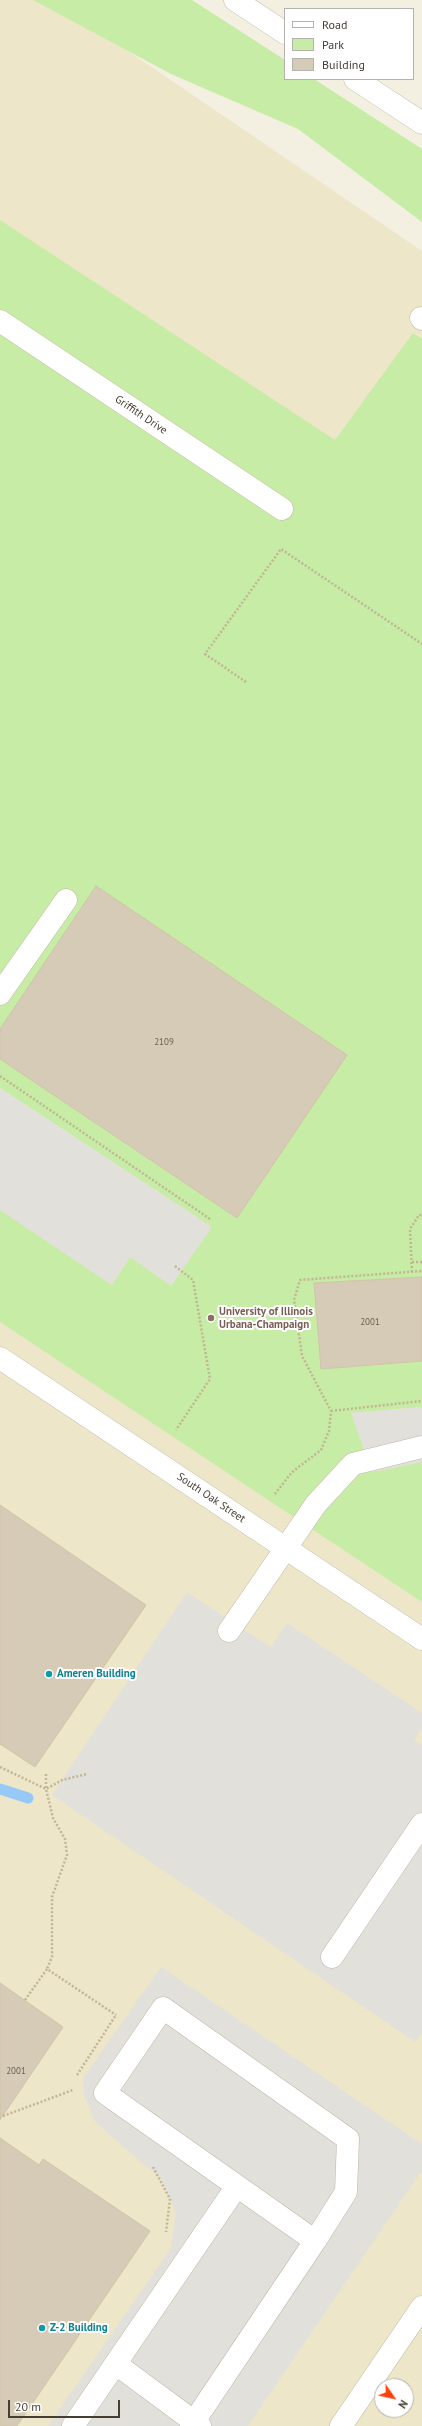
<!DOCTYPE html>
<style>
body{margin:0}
#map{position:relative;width:422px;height:2426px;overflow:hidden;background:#f3efe1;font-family:"PT Sans",sans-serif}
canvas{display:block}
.legend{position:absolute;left:284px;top:8px;width:130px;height:72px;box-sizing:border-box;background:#fff;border:1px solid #b5b2ad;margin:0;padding:5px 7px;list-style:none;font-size:12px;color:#453e32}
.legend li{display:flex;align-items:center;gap:8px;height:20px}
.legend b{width:20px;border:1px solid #b5b2ad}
.north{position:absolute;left:374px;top:2378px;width:40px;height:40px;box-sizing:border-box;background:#fff;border:1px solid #b5b2ad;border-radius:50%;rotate:124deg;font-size:11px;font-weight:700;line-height:16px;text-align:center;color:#453e32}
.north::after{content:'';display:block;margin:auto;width:14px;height:18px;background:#ff410c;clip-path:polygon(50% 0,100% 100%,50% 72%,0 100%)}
.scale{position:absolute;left:8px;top:2400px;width:112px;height:18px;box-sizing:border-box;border:2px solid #453e32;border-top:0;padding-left:5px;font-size:12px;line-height:14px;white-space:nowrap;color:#453e32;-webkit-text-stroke:3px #fff;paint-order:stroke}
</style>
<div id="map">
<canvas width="422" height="2426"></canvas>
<ul class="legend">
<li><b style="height:5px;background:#fff"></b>Road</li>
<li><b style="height:11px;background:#c7eca5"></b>Park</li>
<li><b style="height:11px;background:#d5cbb6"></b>Building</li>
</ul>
<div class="north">N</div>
<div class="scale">20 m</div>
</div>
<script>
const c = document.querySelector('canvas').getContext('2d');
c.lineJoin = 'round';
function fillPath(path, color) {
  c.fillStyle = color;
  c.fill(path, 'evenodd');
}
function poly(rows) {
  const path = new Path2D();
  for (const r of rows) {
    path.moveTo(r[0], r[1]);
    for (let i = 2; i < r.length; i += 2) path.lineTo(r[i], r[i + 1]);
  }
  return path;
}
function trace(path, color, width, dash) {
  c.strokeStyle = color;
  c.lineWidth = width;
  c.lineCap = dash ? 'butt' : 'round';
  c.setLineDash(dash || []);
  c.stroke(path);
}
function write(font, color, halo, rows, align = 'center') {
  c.font = font + ' "PT Sans",sans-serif';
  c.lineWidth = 4;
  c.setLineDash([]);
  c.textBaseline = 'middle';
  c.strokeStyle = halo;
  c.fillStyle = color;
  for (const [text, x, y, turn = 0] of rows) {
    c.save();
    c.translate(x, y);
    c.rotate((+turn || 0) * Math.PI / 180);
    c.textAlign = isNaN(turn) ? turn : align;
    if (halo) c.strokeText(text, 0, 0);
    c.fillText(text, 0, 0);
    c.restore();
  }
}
const education = poly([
 [0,0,53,0,422,251,422,2426,0,2426],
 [382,2386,406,2386,406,2410,382,2410]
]);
const green = poly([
 [33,0,192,0,285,60,285,79,314,79,422,149,422,222,298,129,171,74],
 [0,220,335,440,413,333,422,339,422,1277,314,1283,321,1369,422,1361,422,1407,352,1413,372,1472,422,1462,422,1602,0,1322,0,1210,112,1285,130,1257,212,1227,0,1088]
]);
const parking = poly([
 [0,1088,212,1227,171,1286,130,1257,112,1285,0,1210],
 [422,1407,422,1462,372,1472,351,1413],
 [187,1592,271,1647,287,1623,422,1713,422,1728,414,1740,422,1745,422,2031,415,2042,52,1795],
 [161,1967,422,2144,422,2170,248,2426,48,2426,171,2248,176,2214,162,2180,96,2123,84,2096,83,2078]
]);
const stream = poly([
 [0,1789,28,1798]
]);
const building = poly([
 [96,886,347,1055,237,1218,0,1059,0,1029,96,886],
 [422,1277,422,1361,321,1369,314,1283,422,1277],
 [0,1505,146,1605,35,1767,0,1744,0,1505],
 [0,1983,63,2027,0,2120,0,1983],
 [0,2138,39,2165,43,2159,150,2231,17,2426,0,2426,0,2138]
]);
const path = poly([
 [246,682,205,654,281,549,422,644],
 [0,1076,210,1219],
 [412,1262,422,1262],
 [175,1266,193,1280,210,1379,176,1430],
 [412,1272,410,1229,419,1215,422,1215],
 [331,1411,422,1401],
 [275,1494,292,1472,321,1450,329,1431,331,1411,302,1356,294,1300,300,1280,422,1271],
 [0,1767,46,1789,62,1780,87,1774],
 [46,1774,46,1789,53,1818,65,1839,67,1855,52,1897,52,1957,47,1969],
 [25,2000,47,1969,116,2015],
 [77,2075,116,2015],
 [3,2116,73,2090],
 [153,2167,170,2199,166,2232]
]);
const minor = poly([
 [235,0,285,33],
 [355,79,422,123],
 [421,318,422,319],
 [0,321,282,509],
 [0,994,66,900],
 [0,1358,422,1639],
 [229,1631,316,1504,353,1464,422,1447],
 [332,1957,422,1824],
 [116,2364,200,2426],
 [73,2426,237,2186],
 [191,2426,315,2241,346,2192,348,2139,163,2008,105,2093,315,2241],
 [341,2426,422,2307]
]);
const markers = [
 [211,1318,4,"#8d6e63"],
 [49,1674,4,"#0f9aa8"],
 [42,2328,4,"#0f9aa8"]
];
const numberNames = [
 ["2109",164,1042],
 ["2001",370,1322],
 ["2001",16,2071]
];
const streetNames = [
 ["Griffith Drive",141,415,34],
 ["South Oak Street",211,1498,34]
];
const educationNames = [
 ["University of Illinois",219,1312],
 ["Urbana-Champaign",219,1325]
];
const cultureNames = [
 ["Ameren Building",57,1674],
 ["Z-2 Building",50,2328]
];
fillPath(education, '#eee6c9');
fillPath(green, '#c7eca5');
fillPath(parking, '#e2e0db');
trace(stream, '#96c9f7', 11);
fillPath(building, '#d5cbb6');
trace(building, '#d1c4a8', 1);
trace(minor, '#bfb7a4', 23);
trace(path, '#c2b593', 2.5, [2, 2]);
trace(minor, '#fff', 22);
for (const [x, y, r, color] of markers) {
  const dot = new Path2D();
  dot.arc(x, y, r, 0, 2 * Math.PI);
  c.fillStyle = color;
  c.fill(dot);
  trace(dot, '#fff', 1.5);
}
write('9px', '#696153', null, numberNames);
write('11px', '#453e32', '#fff', streetNames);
write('bold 11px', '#785e54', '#fff', educationNames, 'left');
write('bold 11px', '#0d838f', '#fff', cultureNames, 'left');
</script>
